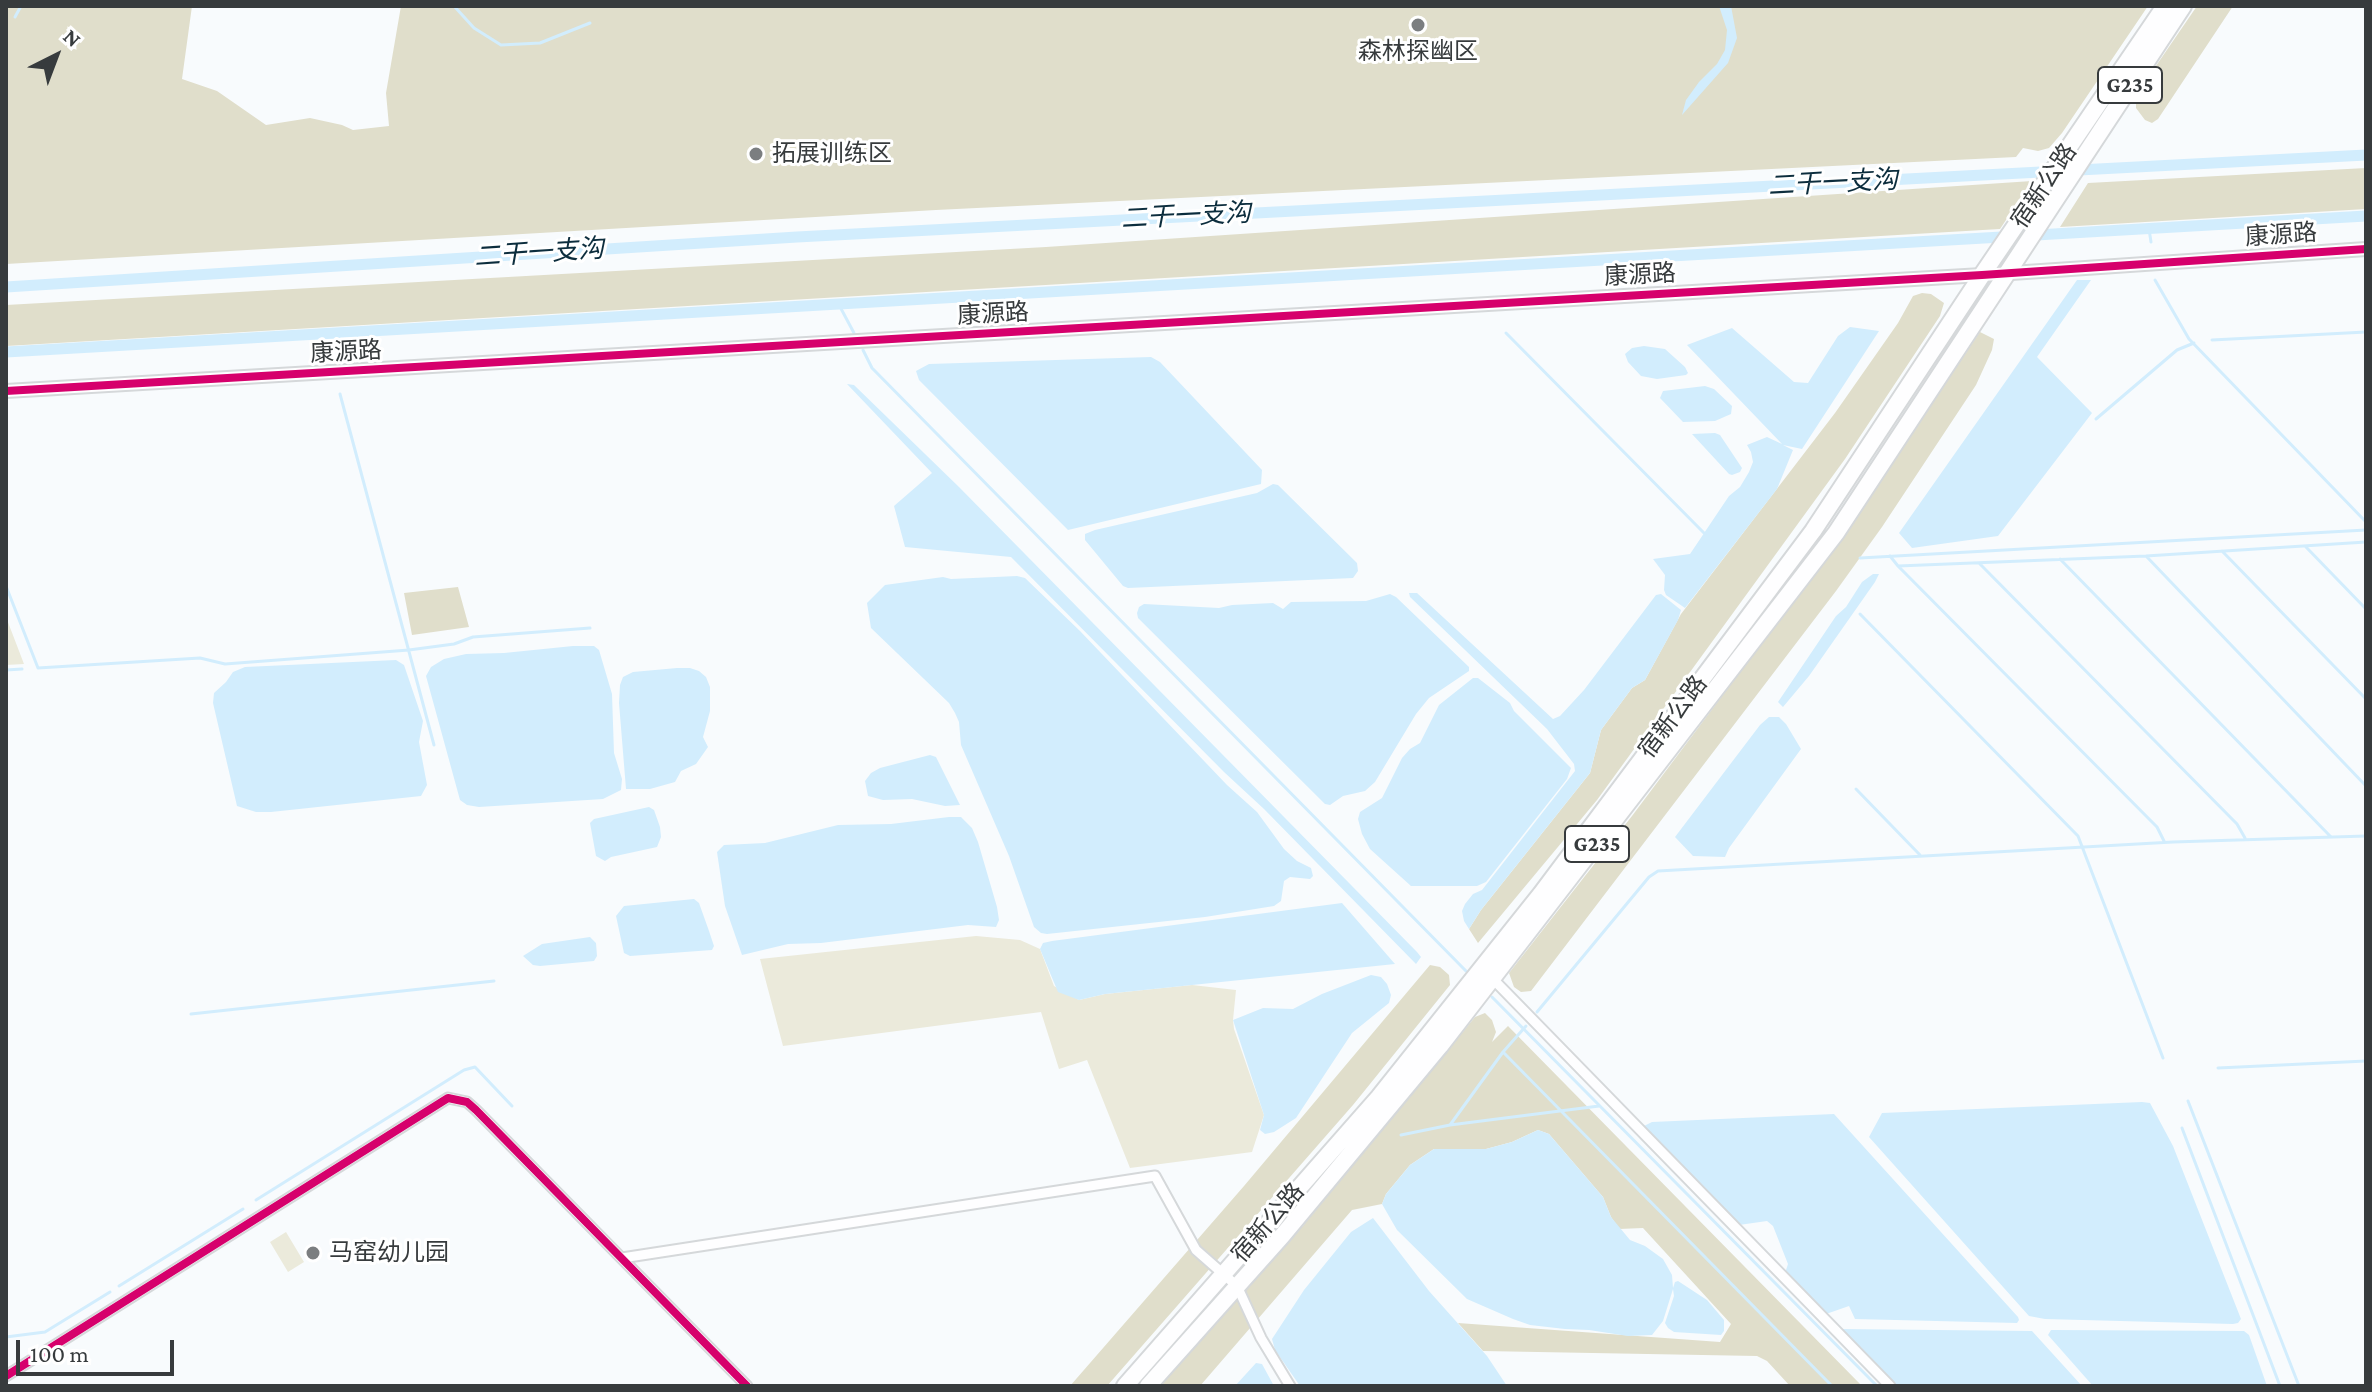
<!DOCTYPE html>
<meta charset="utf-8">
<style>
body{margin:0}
#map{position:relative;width:2372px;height:1392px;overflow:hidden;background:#f8fbfd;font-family:"Crimson Pro",serif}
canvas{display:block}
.frame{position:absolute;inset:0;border:8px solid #373b3d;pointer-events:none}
.north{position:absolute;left:16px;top:16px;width:80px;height:80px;-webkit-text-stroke:6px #fff;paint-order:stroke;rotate:42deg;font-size:22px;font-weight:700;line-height:32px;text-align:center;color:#373b3d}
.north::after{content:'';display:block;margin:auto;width:28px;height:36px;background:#373b3d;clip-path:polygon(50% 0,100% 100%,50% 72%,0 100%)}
.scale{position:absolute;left:16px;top:1340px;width:158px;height:36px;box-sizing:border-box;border:4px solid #373b3d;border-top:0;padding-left:10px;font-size:24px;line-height:28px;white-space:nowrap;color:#373b3d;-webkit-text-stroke:6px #fff;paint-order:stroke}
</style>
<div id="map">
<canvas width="2372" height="1392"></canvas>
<div class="frame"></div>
<div class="north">N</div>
<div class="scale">100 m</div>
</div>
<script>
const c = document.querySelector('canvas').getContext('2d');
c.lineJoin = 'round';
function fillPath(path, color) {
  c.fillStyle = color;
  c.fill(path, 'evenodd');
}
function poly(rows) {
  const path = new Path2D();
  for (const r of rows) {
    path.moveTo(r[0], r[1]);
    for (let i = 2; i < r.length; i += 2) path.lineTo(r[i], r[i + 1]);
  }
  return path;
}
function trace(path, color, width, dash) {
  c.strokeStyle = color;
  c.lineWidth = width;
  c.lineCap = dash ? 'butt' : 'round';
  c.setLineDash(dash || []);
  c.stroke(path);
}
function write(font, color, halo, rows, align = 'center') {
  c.font = font + ' "Crimson Pro","Noto Sans SC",serif';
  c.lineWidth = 6;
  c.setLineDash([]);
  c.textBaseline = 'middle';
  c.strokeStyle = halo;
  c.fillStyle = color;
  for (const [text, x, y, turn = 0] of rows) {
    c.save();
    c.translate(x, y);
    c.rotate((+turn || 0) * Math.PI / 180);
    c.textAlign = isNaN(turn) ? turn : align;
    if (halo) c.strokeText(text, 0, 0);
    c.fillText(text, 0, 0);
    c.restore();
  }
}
const green = poly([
 [6,617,24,664,6,665],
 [976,936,1020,940,1040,949,1054,986,1079,1000,1105,994,1192,985,1236,990,1233,1020,1234,1029,1264,1115,1252,1152,1130,1168,1087,1060,1059,1069,1041,1012,783,1046,760,959],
 [286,1232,304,1262,288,1272,270,1242]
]);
const forest = poly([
 [6,6,192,6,182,79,217,91,266,125,310,118,342,125,353,130,389,126,386,93,401,6,2148,6,2062,133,2049,148,2038,151,2023,148,2016,157,936,210,6,264],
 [2197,6,2233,6,2158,119,2152,123,2145,120,2136,108,2136,95],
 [2366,168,2366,209,2060,227,2088,183],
 [2032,181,2000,229,6,346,6,305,1046,247],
 [1922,293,1931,294,1944,303,1940,316,1845,459,1597,800,1478,943,1469,929,1481,910,1590,773,1601,730,1632,688,1645,680,1681,614,1835,413,1898,323,1913,296],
 [1980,332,1994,339,1992,350,1976,385,1882,527,1836,591,1531,991,1521,992,1514,987,1509,973,1632,816,1836,544],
 [458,587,469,627,412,635,404,593],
 [1430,965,1440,967,1449,975,1450,985,1353,1105,1107,1386,1070,1386,1244,1186],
 [1485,1013,1492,1020,1496,1032,1492,1042,1508,1026,1862,1386,1790,1386,1767,1361,1757,1356,1483,1351,1458,1323,1720,1342,1731,1324,1643,1228,1619,1229,1611,1217,1603,1197,1549,1134,1538,1130,1512,1142,1486,1149,1434,1149,1410,1165,1386,1194,1382,1204,1352,1210,1200,1386,1160,1386,1302,1227,1475,1017]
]);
const water = poly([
 [1719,6,1731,6,1737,38,1728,63,1682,115,1686,100,1699,82,1717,64,1725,50,1727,30],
 [2077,280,2091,280,2037,357,2092,413,1998,536,1912,548,1899,533],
 [1850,327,1879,331,1802,449,1783,445,1793,450,1777,489,1685,608,1666,595,1664,590,1665,575,1653,559,1690,554,1729,496,1740,487,1749,472,1753,462,1751,452,1747,445,1767,437,1782,444,1687,345,1732,328,1794,382,1808,383,1838,336],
 [1644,346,1665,349,1685,367,1688,373,1686,375,1657,379,1641,376,1628,362,1625,354,1632,348],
 [1151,357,1160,362,1262,470,1261,484,1068,530,919,380,916,371,929,364],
 [847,384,854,385,959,487,1417,952,1421,957,1416,964,1264,809,1224,772,1011,557,905,547,894,506,932,473],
 [1705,386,1714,389,1732,406,1731,414,1715,421,1683,422,1660,398,1663,391],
 [1715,433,1720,435,1742,468,1740,472,1732,475,1729,474,1692,434],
 [1273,484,1278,485,1357,563,1358,571,1353,578,1128,588,1123,586,1085,540,1085,534,1095,530,1257,493],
 [1873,574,1879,574,1875,582,1809,676,1783,707,1778,702,1836,616,1846,607,1862,582],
 [1017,576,1025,578,1080,631,1227,785,1257,812,1284,849,1297,861,1311,868,1313,876,1310,879,1290,877,1284,881,1281,901,1274,906,1205,917,1047,934,1041,933,1034,927,1009,856,961,745,959,722,955,713,949,703,871,628,867,603,885,585,943,577,951,579],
 [1409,593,1417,593,1553,719,1560,716,1584,690,1656,595,1661,594,1681,610,1678,620,1645,680,1632,688,1601,730,1590,773,1481,910,1469,929,1464,921,1462,911,1465,904,1473,894,1482,890,1575,771,1574,764,1547,729,1410,597],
 [1390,594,1396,597,1469,667,1469,671,1429,698,1416,714,1375,782,1365,791,1343,796,1330,805,1325,804,1138,618,1137,613,1139,607,1144,604,1219,608,1232,605,1273,603,1283,609,1291,602,1366,601],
 [573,646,594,646,599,650,612,694,614,753,622,779,621,790,603,799,479,807,467,805,460,800,426,676,431,667,444,659,466,654,504,653],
 [396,660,404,665,423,721,419,742,427,785,421,796,271,812,256,812,237,806,213,703,214,693,226,682,233,672,245,667],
 [677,668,690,668,699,671,706,677,710,687,710,711,703,737,708,747,696,764,681,771,675,782,650,789,626,789,619,703,620,685,623,677,633,672],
 [1473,678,1478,678,1510,703,1514,711,1571,768,1567,779,1486,882,1477,886,1411,886,1370,849,1362,834,1358,819,1360,812,1382,798,1402,758,1410,749,1420,743,1439,705],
 [1769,717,1779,717,1786,724,1801,749,1729,848,1725,857,1693,856,1675,837,1760,725],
 [930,755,936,757,960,805,945,806,912,799,883,800,868,796,865,781,871,773,880,768],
 [649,807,654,810,660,827,661,837,657,847,611,857,605,861,596,856,590,823,594,819],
 [949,817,961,817,972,828,978,842,997,907,999,920,996,927,968,925,821,943,788,944,742,955,725,906,717,852,724,845,765,843,838,825,891,824],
 [694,899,699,903,709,931,714,946,712,950,630,956,624,953,616,916,624,906],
 [1342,903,1395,964,1105,994,1079,1000,1058,992,1040,949,1043,943,1052,941],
 [590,937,596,943,597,956,594,961,540,966,533,965,523,956,542,944],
 [1371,975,1381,977,1387,984,1391,995,1389,1003,1352,1033,1296,1118,1274,1132,1265,1134,1260,1130,1264,1115,1233,1020,1263,1008,1293,1009,1322,994],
 [2142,1102,2150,1103,2173,1146,2241,1319,2238,1323,2233,1324,2045,1319,2029,1316,1869,1137,1882,1113],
 [1834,1114,2018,1317,2019,1320,2017,1323,1855,1319,1849,1306,1826,1314,1785,1273,1788,1264,1773,1226,1767,1221,1739,1225,1644,1126,1652,1122],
 [1538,1130,1549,1134,1603,1197,1611,1217,1630,1240,1645,1246,1663,1259,1672,1275,1673,1288,1675,1282,1678,1281,1707,1300,1724,1320,1724,1331,1721,1335,1674,1332,1668,1328,1665,1323,1674,1296,1673,1289,1663,1321,1652,1335,1628,1336,1589,1330,1565,1329,1530,1325,1513,1319,1467,1299,1397,1230,1382,1204,1386,1194,1410,1165,1434,1149,1486,1149,1512,1142],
 [1373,1218,1429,1291,1487,1356,1507,1386,1300,1386,1275,1350,1272,1339,1304,1290,1351,1232],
 [1840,1329,2032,1331,2082,1386,1894,1386],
 [2051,1330,2244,1331,2249,1335,2267,1386,2093,1386,2048,1335],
 [1256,1363,1262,1364,1274,1386,1235,1386]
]);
const stream = poly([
 [454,6,474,28,501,45,540,43,590,23],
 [15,17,21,6],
 [2149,229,2151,242],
 [2155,280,2189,339,2366,522],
 [838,303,854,333],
 [1506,333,1705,534],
 [2212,340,2366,332],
 [863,350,872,368,1466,971],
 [340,394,434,745],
 [2096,419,2177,350,2194,343],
 [2305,546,2366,609],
 [2222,551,2366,699],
 [1890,556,1898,566,2146,556,2366,542],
 [2146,556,2366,786],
 [1860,558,2366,530],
 [2060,559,2331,837],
 [1979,563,2237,824,2245,838],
 [1898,566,2157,827,2164,841],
 [6,586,38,668,200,658,225,664,409,650,454,644,473,637,590,628],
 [1860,614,2078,836,2163,1058],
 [6,670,22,669],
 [1856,789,1920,855],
 [1492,997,1877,1386],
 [1537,1012,1649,877,1658,871,2173,842,2366,836],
 [191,1014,494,981],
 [1503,1052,1832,1386],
 [2218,1068,2366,1061],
 [2188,1101,2299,1386],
 [1450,1125,1503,1052,1526,1026],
 [2182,1128,2280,1386],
 [1401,1135,1450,1125,1599,1106],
 [256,1200,464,1070,475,1067,512,1106],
 [119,1286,243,1209],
 [6,1337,45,1332,110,1292]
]);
const canal = poly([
 [6,287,797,237,2366,155],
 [6,352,2366,216]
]);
const street = poly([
 [1490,976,1890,1386],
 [622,1258,1155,1176,1196,1250,1237,1286,1261,1338,1290,1386],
 [6,1376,448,1098,467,1102,476,1110,747,1386]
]);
const secondary = poly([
 [6,391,1982,275,2366,249]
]);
const highway = poly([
 [1125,1386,1379,1097,1541,894,1813,531,1982,275,2165,6],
 [1148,1386,1282,1236,1440,1046,1836,533,2183,6]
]);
const cycleway = poly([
 [6,391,1982,275,2366,249],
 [6,1376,448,1098,467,1102,476,1110,747,1386]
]);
const markers = [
 [1418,25,8,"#7b7e80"],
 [756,154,8,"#7b7e80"],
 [313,1253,8,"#7b7e80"]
];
const shields = [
 [2130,85,64],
 [1597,844,64]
];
const shieldNames = [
 ["G235",2130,85],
 ["G235",1597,844]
];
const poiNames = [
 ["森林探幽区",1418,52,"center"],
 ["拓展训练区",772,154],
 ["马窑幼儿园",329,1253]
];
const streetNames = [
 ["宿新公路",2044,186,-56],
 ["康源路",2281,235,-4],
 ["康源路",1640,275,-3],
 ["康源路",993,314,-3],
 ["康源路",346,352,-3],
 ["宿新公路",1673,717,-53],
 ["宿新公路",1268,1223,-49]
];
const waterNames = [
 ["二干一支沟",1833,183,-3],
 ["二干一支沟",1186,216,-3],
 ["二干一支沟",539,253,-4]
];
fillPath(green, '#ebeadb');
fillPath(forest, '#e0decb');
fillPath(water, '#d2edfd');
trace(stream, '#d2edfd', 3);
trace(canal, '#d2edfd', 11);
trace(street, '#d5d8da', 13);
trace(secondary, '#d5d8da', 16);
trace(highway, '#d5d8da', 20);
trace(street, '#fefeff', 9);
trace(secondary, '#fefeff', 12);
trace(highway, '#fefeff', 16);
trace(cycleway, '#d6006c', 8);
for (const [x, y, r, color] of markers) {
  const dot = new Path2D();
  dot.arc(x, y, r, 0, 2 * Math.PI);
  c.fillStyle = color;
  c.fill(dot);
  trace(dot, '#fff', 3);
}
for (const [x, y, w] of shields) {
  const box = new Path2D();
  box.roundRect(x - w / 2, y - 18, w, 36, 6);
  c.fillStyle = '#fff';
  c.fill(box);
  trace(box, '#373b3d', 2);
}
write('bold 22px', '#373b3d', null, shieldNames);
write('24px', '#373b3d', '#fff', poiNames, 'left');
write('24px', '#373b3d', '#fff', streetNames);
write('italic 26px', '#0c2d3d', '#fff', waterNames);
</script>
